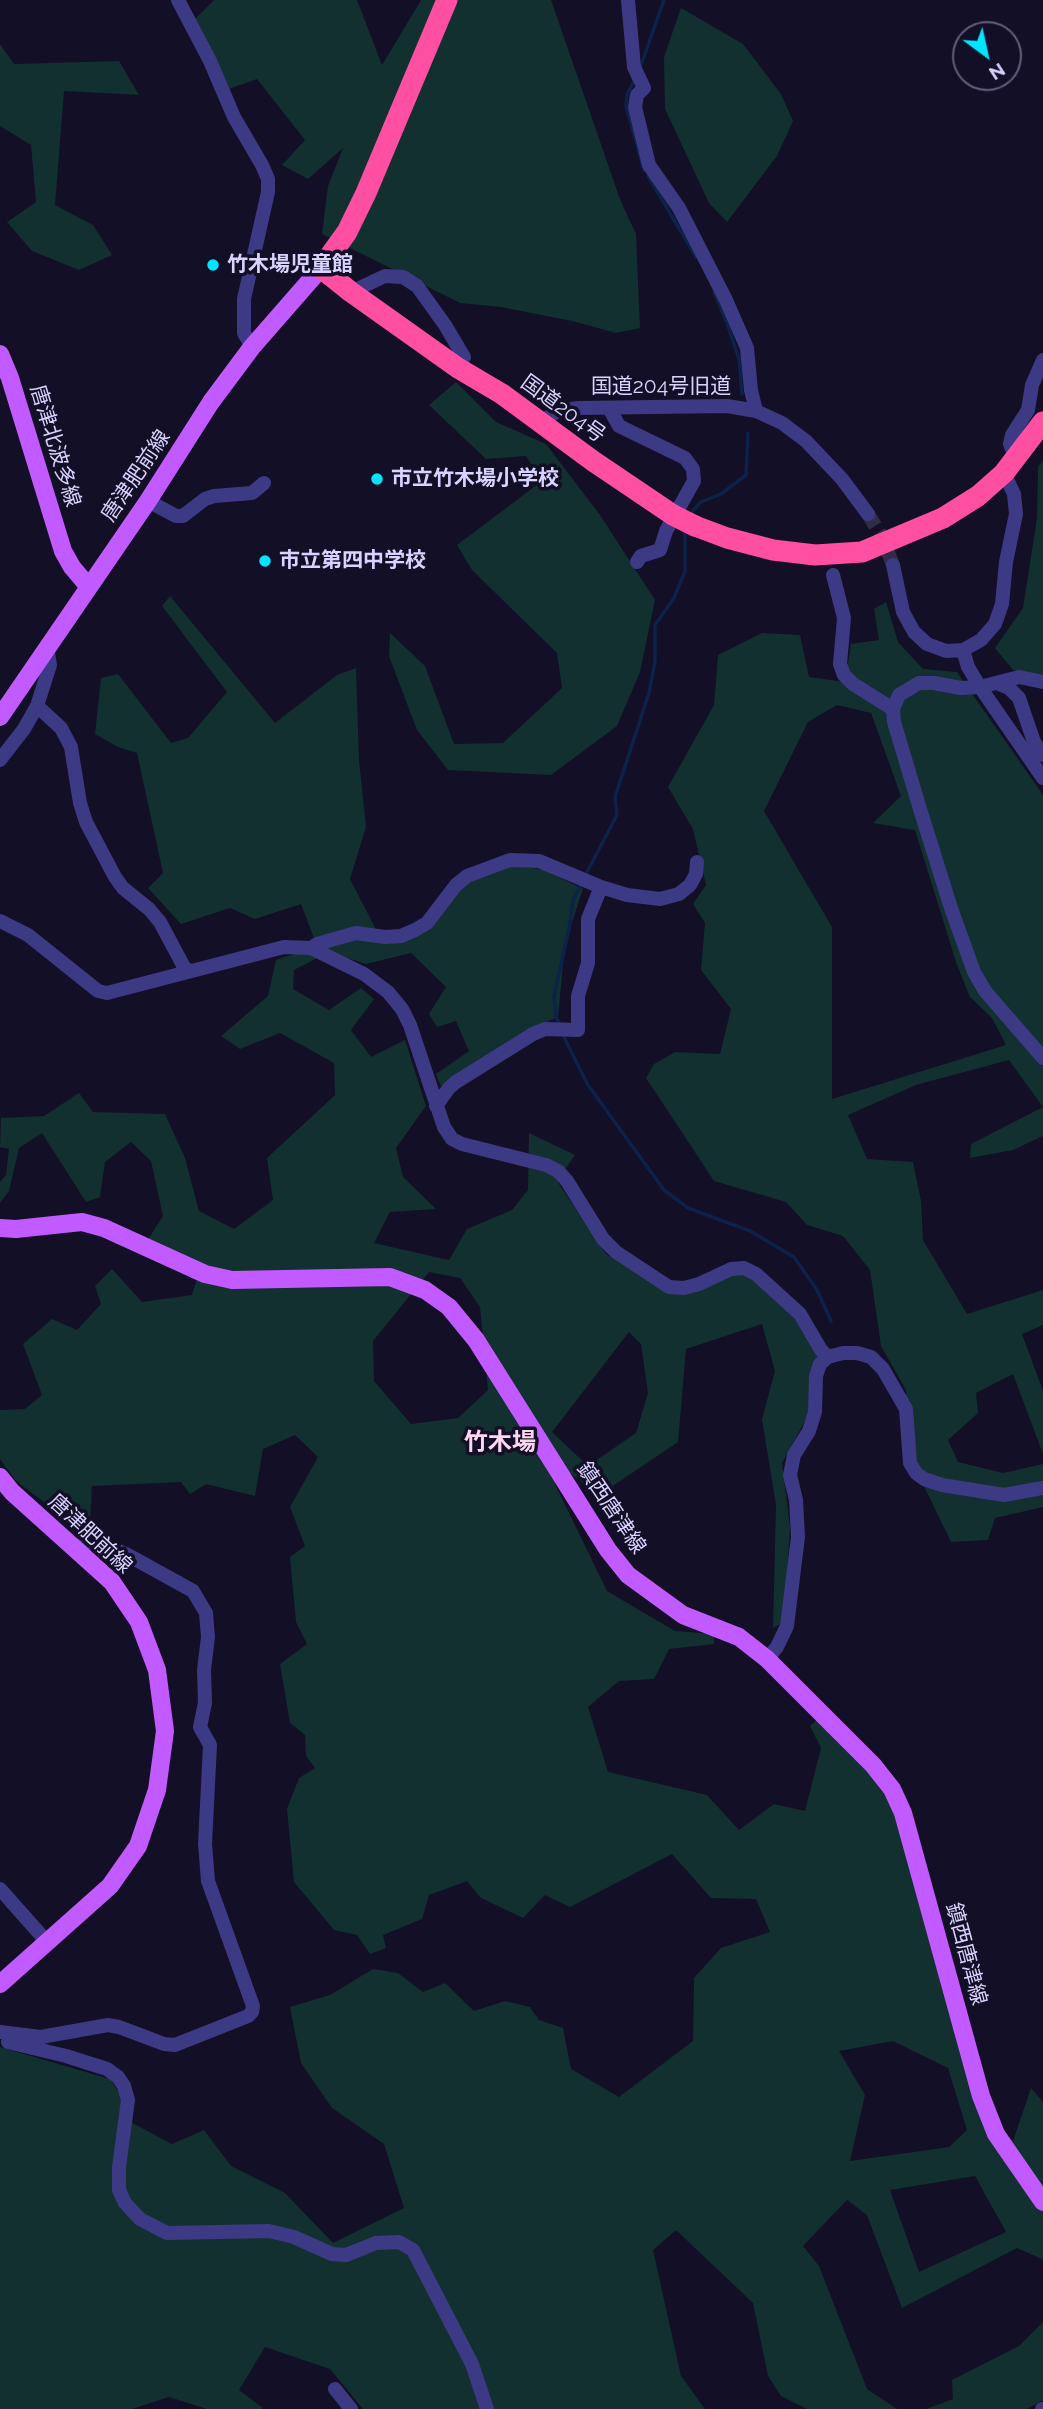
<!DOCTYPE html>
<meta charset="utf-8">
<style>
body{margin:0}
#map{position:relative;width:1043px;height:2409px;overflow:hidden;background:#130f26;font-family:Raleway,sans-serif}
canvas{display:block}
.north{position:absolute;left:952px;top:21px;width:70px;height:70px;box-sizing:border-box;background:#130f26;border:2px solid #625e7d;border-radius:50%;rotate:147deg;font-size:19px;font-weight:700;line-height:28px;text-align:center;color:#d9d4ff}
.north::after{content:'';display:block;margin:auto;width:24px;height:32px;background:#00e5ff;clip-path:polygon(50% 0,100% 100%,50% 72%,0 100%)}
</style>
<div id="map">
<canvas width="1043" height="2409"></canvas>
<div class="north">N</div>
</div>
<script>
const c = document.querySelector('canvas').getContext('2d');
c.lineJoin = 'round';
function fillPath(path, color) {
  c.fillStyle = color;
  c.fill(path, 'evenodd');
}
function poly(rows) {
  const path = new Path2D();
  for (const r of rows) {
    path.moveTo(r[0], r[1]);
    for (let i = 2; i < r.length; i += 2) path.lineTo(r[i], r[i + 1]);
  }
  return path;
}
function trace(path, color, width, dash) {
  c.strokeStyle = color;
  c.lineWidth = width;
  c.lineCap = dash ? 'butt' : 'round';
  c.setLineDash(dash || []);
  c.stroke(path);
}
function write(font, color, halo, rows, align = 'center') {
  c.font = font + ' Raleway,"Noto Sans JP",sans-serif';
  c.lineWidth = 7;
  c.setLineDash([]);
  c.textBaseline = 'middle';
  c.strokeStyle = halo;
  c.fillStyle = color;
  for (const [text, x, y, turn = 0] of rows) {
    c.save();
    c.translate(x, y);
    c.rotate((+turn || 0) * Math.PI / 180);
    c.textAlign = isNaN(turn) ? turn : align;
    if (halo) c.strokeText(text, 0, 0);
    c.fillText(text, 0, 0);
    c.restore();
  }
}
const green = poly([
 [214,0,357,0,382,65,421,0,551,0,621,202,636,234,640,328,616,333,572,321,501,307,460,303,322,234,328,186,343,148,308,179,282,165,305,140,257,79,229,89,193,21],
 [681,8,743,44,781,94,793,121,777,156,727,222,709,203,665,109,664,57],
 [0,44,14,64,119,61,139,95,64,91,55,205,93,225,112,255,79,270,32,251,7,222,36,202,31,145,0,126],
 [456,382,496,422,546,444,600,515,655,600,640,672,617,726,551,775,448,770,417,730,389,656,390,633,425,666,454,744,503,743,562,688,557,653,472,570,457,545,542,481,526,456,486,459,429,405],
 [1043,460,1043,676,1013,670,995,648,1023,608,1037,518,1038,467],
 [170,596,275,723,337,675,356,668,359,760,366,827,350,879,383,943,418,936,463,885,506,864,544,870,583,889,565,943,558,1017,529,1030,441,1087,436,1074,469,1051,456,1021,437,1027,429,1014,446,987,411,953,366,964,329,952,294,970,293,989,329,1010,361,988,374,999,351,1030,371,1057,405,1040,426,1106,396,1148,403,1177,436,1209,390,1212,374,1243,449,1260,467,1229,512,1210,528,1190,529,1133,575,1155,557,1181,606,1254,671,1293,724,1275,748,1275,798,1319,819,1355,811,1410,782,1463,790,1527,784,1622,773,1628,776,1505,762,1419,775,1371,762,1324,686,1349,678,1442,598,1496,569,1472,555,1484,607,1591,675,1631,714,1634,714,1644,669,1649,654,1679,619,1681,588,1707,608,1772,707,1795,739,1830,774,1804,805,1811,821,1748,810,1726,819,1718,882,1784,901,1822,977,2109,1013,2141,1031,2088,1043,2102,1043,2261,1042,2259,1017,2248,902,2308,867,2215,847,2200,803,2246,819,2266,867,2389,897,2409,807,2409,781,2396,768,2376,753,2303,676,2230,653,2250,681,2376,705,2409,363,2409,330,2369,265,2347,239,2390,263,2408,261,2409,207,2409,169,2397,132,2409,0,2409,0,2047,110,2079,122,2097,121,2117,172,2144,204,2130,231,2166,285,2193,333,2243,404,2208,384,2144,332,2108,301,2063,290,2007,330,1995,373,1969,398,1973,423,1992,445,1983,474,2011,505,2001,530,2007,539,2020,563,2028,571,2069,619,2097,693,2041,694,1978,721,1948,770,1932,756,1899,711,1898,672,1854,570,1907,545,1895,523,1918,481,1898,467,1881,429,1895,422,1919,383,1935,386,1948,370,1954,357,1935,334,1930,294,1882,287,1809,299,1778,315,1768,306,1756,305,1735,290,1723,280,1664,307,1644,296,1622,290,1557,305,1546,290,1507,318,1457,295,1435,263,1449,255,1496,206,1484,190,1494,181,1482,92,1486,90,1521,69,1521,16,1481,0,1459,0,1410,25,1409,42,1395,23,1344,52,1319,77,1330,101,1304,95,1286,112,1269,142,1302,192,1295,199,1272,147,1241,163,1216,151,1161,131,1142,105,1162,100,1197,86,1202,42,1133,19,1148,9,1191,0,1203,0,1182,6,1175,9,1149,0,1147,1,1118,44,1116,79,1093,93,1112,165,1114,185,1158,199,1211,234,1229,273,1200,267,1158,335,1095,334,1063,280,1033,240,1049,221,1036,268,996,276,960,317,946,301,904,255,919,230,908,181,924,148,888,163,873,137,753,118,747,95,734,101,678,118,674,171,743,188,738,227,692,162,606],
 [429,1272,460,1278,480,1307,488,1390,458,1418,411,1424,374,1381,373,1341],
 [629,1332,641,1344,648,1393,636,1433,588,1466,552,1432],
 [893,2041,948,2068,967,2130,949,2147,850,2161,865,2095,839,2051],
 [975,2176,1006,2232,919,2272,890,2190],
 [886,602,898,642,923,669,957,672,1043,795,1043,1107,1009,1060,916,1085,848,1115,867,1159,913,1162,921,1201,923,1240,967,1314,1043,1290,1043,1325,1022,1334,1043,1391,1043,1454,1013,1374,976,1393,978,1413,948,1440,958,1462,1003,1473,1043,1464,1043,1507,995,1518,988,1540,951,1542,907,1451,906,1390,881,1346,870,1270,843,1236,807,1225,786,1202,714,1181,646,1078,654,1064,675,1052,720,1054,731,1009,701,970,705,923,693,904,706,885,693,829,668,787,714,705,718,655,762,633,800,635,809,677,845,682,851,644,879,640,874,609],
 [837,705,871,713,901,796,873,823,915,830,957,965,970,997,992,1018,1006,1045,832,1099,832,927,764,811,808,722],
 [1043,1107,1043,1136,1013,1150,970,1158,971,1144],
 [1043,2322,1043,2400,1027,2409,926,2409,953,2399,952,2380,1019,2346]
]);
const stream = poly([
 [639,71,664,0],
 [634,81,627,94,626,106,644,170],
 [648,176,696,257],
 [714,292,727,323,739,359,742,394],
 [690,514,701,502,721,494,746,475,748,433],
 [585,876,617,815,615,797,649,693,655,661,655,625,674,598,685,571,685,531],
 [559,1024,556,1016,554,996,569,929,573,900,582,883],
 [563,1035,588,1085,664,1190,688,1208,750,1231,794,1257,817,1290,831,1321]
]);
const minorTunnel = poly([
 [868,514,882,537,893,565]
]);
const minor = poly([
 [178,0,210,61,234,117,262,165,268,179,268,192,244,299,244,333,252,347],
 [628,0,634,67,644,88,637,95,635,107,649,165,679,208,726,300,747,348,751,390,756,411],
 [351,292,385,276,403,277,417,286,445,325,464,357,458,368],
 [609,408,619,426,685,458,693,469,694,481,666,531,660,550,641,556,637,562],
 [541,422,556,412,578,408,727,406,756,411,782,423,806,441,842,479,868,514],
 [1016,459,1010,444,1012,435,1028,410,1032,385,1043,360],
 [148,501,176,516,183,516,205,499,214,496,252,493,264,483],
 [893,565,903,612,914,632,927,644,946,651,963,650,981,640,995,624,1002,604,1006,562,1016,514,1014,494,1004,473],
 [833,575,844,618,840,664,844,675,853,684,893,709],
 [47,646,50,665,37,706,61,728,71,747,80,803,86,822,115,877,123,888,149,909,160,922,184,967,189,971],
 [963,650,968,667,980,687,1043,778],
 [1043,682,1019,677,980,687,961,688,934,683,919,683,899,695,893,709,894,722,920,809,951,908,974,972,985,991,1043,1058],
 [997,683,1009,688,1019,698,1034,742,1043,755],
 [0,760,24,729,37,706],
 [0,921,28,935,98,991,107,993,284,947,311,948,364,974,388,992,402,1009,410,1025,444,1127,452,1139,462,1144,546,1165,558,1171,567,1181,603,1239,616,1252,669,1287,684,1288,699,1284,731,1269,744,1268,756,1274,800,1314,821,1350,828,1357],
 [311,948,317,944,356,933,385,937,401,936,415,930,427,923,456,885,467,876,510,860,539,861,601,887,627,895,660,899,679,894,690,885,696,874,697,862],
 [436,1106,449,1088,456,1082,533,1034,545,1029,578,1030,578,996,588,963,588,919,601,887],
 [767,1659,777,1647,787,1626,798,1537,796,1500,790,1475,794,1455,809,1431,815,1412,816,1376,820,1364,828,1357,843,1353,857,1353,871,1357,883,1369,906,1409,910,1463,916,1473,924,1479,942,1485,1004,1495,1043,1488],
 [0,1889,48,1943],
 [0,2032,41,2037,108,2025,119,2027,164,2044,175,2045,248,2016,252,2012,253,2006,208,1881,205,1844,210,1745,200,1727,205,1703,204,1670,208,1637,206,1613,193,1591,126,1554,94,1541,73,1547],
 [8,2042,66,2056,107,2069,118,2077,124,2086,128,2100,119,2167,119,2190,125,2203,140,2219,167,2233,269,2231,294,2237,332,2254,346,2255,376,2243,399,2242,413,2250,472,2364,487,2409],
 [335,2389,351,2409],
 [1042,2409,1043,2409]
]);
const major = poly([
 [0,354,10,378,63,551,72,567,88,586],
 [0,717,148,501,211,402,252,347,321,268],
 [0,1228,16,1229,82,1222,104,1228,205,1274,232,1280,390,1277,425,1290,449,1307,476,1340,608,1550,628,1575,683,1615,739,1637,767,1659,873,1765,892,1789,903,1813,981,2096,996,2134,1043,2202],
 [0,1477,12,1492,112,1582,139,1622,157,1670,165,1731,157,1790,138,1846,110,1886,0,1984]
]);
const highway = poly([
 [447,0,366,193,347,232,321,268,351,292,458,368,502,394,593,461,673,515],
 [695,526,727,538,773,550,815,555,862,552,943,518,978,496,1004,473,1043,422]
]);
const highwayBridge = poly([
 [673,515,695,526]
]);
const markers = [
 [213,265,7,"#00e5ff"],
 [377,479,7,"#00e5ff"],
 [265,561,7,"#00e5ff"]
];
const poiNames = [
 ["竹木場児童館",227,265],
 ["市立竹木場小学校",391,479],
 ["市立第四中学校",279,561]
];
const streetNames = [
 ["国道204号旧道",661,387],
 ["国道204号",563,409,36],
 ["唐津北波多線",55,446,73],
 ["唐津肥前線",136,476,-56],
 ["鎮西唐津線",611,1508,56],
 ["唐津肥前線",90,1534,43],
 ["鎮西唐津線",966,1954,75]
];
const quarterNames = [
 ["竹木場",500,1443]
];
fillPath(green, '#12302f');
trace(stream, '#0c2248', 3.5);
trace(minorTunnel, '#312d47', 14, [14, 7]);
trace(minor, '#3d3a85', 14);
trace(major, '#c25bff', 18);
trace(highway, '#ff4fa3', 21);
trace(highwayBridge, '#ff4fa3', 21);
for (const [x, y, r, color] of markers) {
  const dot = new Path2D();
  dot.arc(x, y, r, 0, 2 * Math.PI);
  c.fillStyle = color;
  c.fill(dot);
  trace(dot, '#130f26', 2.5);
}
write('bold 21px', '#d9d4ff', '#130f26', poiNames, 'left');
write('21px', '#d9d4ff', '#130f26', streetNames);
write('bold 24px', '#ffd6f0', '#130f26', quarterNames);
</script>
